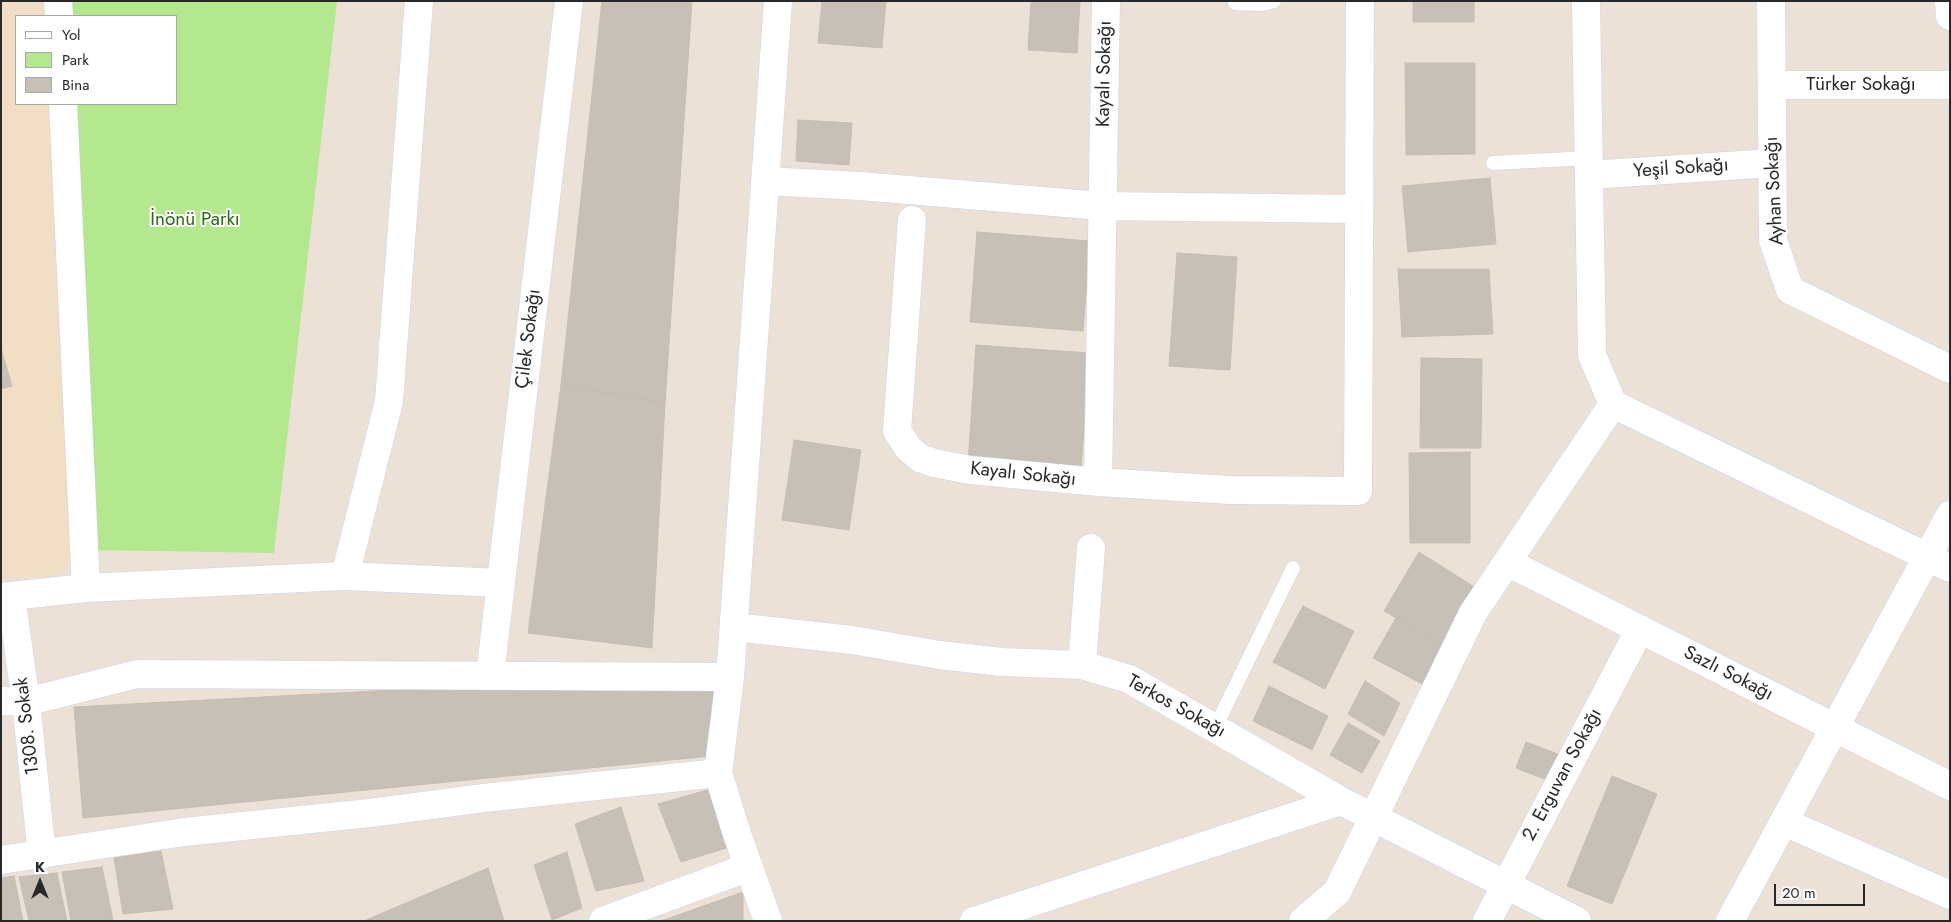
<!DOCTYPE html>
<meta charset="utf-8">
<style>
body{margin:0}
#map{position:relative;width:1951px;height:922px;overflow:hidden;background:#ece1d7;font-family:Jost,sans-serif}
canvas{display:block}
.frame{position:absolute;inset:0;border:2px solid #282828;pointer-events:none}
.legend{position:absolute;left:15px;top:15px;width:162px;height:90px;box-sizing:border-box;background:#fff;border:1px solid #a9a9a9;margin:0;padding:6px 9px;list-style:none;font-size:15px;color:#282828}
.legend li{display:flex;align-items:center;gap:10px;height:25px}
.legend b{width:25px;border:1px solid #a9a9a9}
.north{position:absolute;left:15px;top:857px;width:50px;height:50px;-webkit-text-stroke:4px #fff;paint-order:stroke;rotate:0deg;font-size:14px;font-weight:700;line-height:20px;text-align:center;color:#282828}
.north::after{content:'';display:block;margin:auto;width:18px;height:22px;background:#282828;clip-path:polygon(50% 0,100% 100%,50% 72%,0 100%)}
.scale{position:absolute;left:1774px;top:884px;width:91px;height:22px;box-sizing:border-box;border:2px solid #282828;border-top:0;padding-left:6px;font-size:15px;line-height:18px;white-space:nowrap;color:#282828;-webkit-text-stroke:4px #fff;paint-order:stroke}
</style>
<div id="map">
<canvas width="1951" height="922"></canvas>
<div class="frame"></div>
<ul class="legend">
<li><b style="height:6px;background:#fff"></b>Yol</li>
<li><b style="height:14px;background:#b4e88e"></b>Park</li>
<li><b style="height:14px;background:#c6c0b7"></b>Bina</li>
</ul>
<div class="north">K</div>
<div class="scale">20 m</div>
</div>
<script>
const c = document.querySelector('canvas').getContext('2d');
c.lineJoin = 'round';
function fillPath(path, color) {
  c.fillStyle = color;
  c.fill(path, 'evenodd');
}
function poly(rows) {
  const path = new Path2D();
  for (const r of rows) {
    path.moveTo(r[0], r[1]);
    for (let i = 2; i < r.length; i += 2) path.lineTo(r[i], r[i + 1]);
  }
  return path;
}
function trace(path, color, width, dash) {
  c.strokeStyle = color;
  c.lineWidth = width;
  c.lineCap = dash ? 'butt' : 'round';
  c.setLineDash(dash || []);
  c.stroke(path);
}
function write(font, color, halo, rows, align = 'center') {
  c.font = font + ' Jost,sans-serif';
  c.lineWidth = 4;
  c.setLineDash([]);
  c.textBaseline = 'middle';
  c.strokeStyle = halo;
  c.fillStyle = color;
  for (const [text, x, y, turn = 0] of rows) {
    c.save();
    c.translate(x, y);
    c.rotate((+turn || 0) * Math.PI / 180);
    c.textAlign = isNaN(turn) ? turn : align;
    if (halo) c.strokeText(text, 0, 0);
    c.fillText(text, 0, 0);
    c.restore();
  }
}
const education = poly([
 [1,1,47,1,48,16,16,16,16,104,52,104,74,556,60,575,1,578]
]);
const green = poly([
 [67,1,337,1,274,553,93,550,72,104,176,104,176,16,67,16]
]);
const building = poly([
 [602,1,692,1,665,403,561,385,602,1],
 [822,1,886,1,882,48,818,43,822,1],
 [1031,1,1080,1,1077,53,1028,50,1031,1],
 [1413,1,1474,1,1474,22,1413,22,1413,1],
 [1405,63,1475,63,1475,154,1406,155,1405,63],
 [798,120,852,123,849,165,796,161,798,120],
 [1490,178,1496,244,1408,252,1402,186,1490,178],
 [977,232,1090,241,1083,331,970,322,977,232],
 [1177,253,1237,257,1230,370,1169,366,1177,253],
 [1398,269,1489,269,1493,334,1402,337,1398,269],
 [976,345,1089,353,1081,470,968,463,976,345],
 [1,349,12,386,1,389,1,349],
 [1421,358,1482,359,1481,448,1420,448,1421,358],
 [561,385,665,403,652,648,528,633,561,385],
 [794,440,861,450,849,530,782,520,794,440],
 [1470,452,1470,543,1410,543,1409,453,1470,452],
 [1419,552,1479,590,1449,648,1384,611,1419,552],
 [1303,606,1354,631,1325,689,1273,662,1303,606],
 [1396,618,1449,648,1428,687,1373,658,1396,618],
 [638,677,696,677,728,700,721,755,83,818,74,707,638,677],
 [1365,681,1400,703,1384,736,1348,714,1365,681],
 [1269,686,1328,716,1312,750,1253,721,1269,686],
 [1348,723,1380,741,1362,773,1330,755,1348,723],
 [1526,742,1558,754,1547,780,1516,768,1526,742],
 [1612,776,1657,794,1612,904,1567,886,1612,776],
 [714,788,733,846,681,862,658,804,714,788],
 [621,807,644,881,596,891,575,824,621,807],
 [161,851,173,909,123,914,114,858,161,851],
 [567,852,582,908,552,920,534,865,567,852],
 [102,867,113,920,71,921,62,872,102,867],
 [488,868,504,921,366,921,366,920,488,868],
 [57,873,67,921,29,921,19,877,57,873],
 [14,876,23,921,1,921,1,878,14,876],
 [743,892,743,921,661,921,743,892]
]);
const lane = poly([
 [1235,3,1263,4,1274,1],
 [1493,163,1589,158],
 [1215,728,1293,568]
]);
const street = poly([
 [58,1,59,16],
 [419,1,389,401,345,576,501,583],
 [1586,1,1592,355,1613,404,1950,568],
 [1771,1,1773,240,1790,290,1950,369],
 [1949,1,1950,16],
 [1772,85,1950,85],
 [63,104,86,588],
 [1589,175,1772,163],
 [765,181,860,186,1102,206,1359,209],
 [912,220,897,431,909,449,920,458,934,463,970,470,1098,482,1230,490,1358,491,1360,1],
 [1098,482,1106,1],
 [1507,562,1950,786],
 [11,596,26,702,42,855],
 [1,597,86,588,345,576],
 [734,627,852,640,940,655,1002,662,1082,665,1129,679,1341,801,1577,921],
 [1082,665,1091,548],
 [490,676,569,1],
 [1,701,26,702,137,674,730,677],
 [1784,822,1950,895],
 [1,860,184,832,370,813,484,798,718,773],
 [603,921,749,867],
 [768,921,737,834,718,773,730,677,778,1],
 [974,921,1341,801],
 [1303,921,1337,892,1473,613,1613,404],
 [1487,921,1640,629],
 [1730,921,1950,515]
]);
const streetNames = [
 ["Kayalı Sokağı",1105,74,-89],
 ["Türker Sokağı",1861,85],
 ["Yeşil Sokağı",1681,169,-4],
 ["Ayhan Sokağı",1775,191,-93],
 ["Çilek Sokağı",529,339,-83],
 ["Kayalı Sokağı",1023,475,6],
 ["Sazlı Sokağı",1728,674,27],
 ["Terkos Sokağı",1176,707,29],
 ["1308. Sokak",28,726,-97],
 ["2. Erguvan Sokağı",1563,775,-62]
];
const parkNames = [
 ["İnönü Parkı",195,220]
];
fillPath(education, '#f0dec5');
fillPath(green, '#b4e88e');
fillPath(building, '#c6c0b7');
trace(building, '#c7bdb1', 1);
trace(lane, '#cdd3e3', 15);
trace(street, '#cdd3e3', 29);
trace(lane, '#fff', 14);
trace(street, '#fff', 28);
write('19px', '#282828', '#fff', streetNames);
write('19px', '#2c6913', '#fff', parkNames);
</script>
